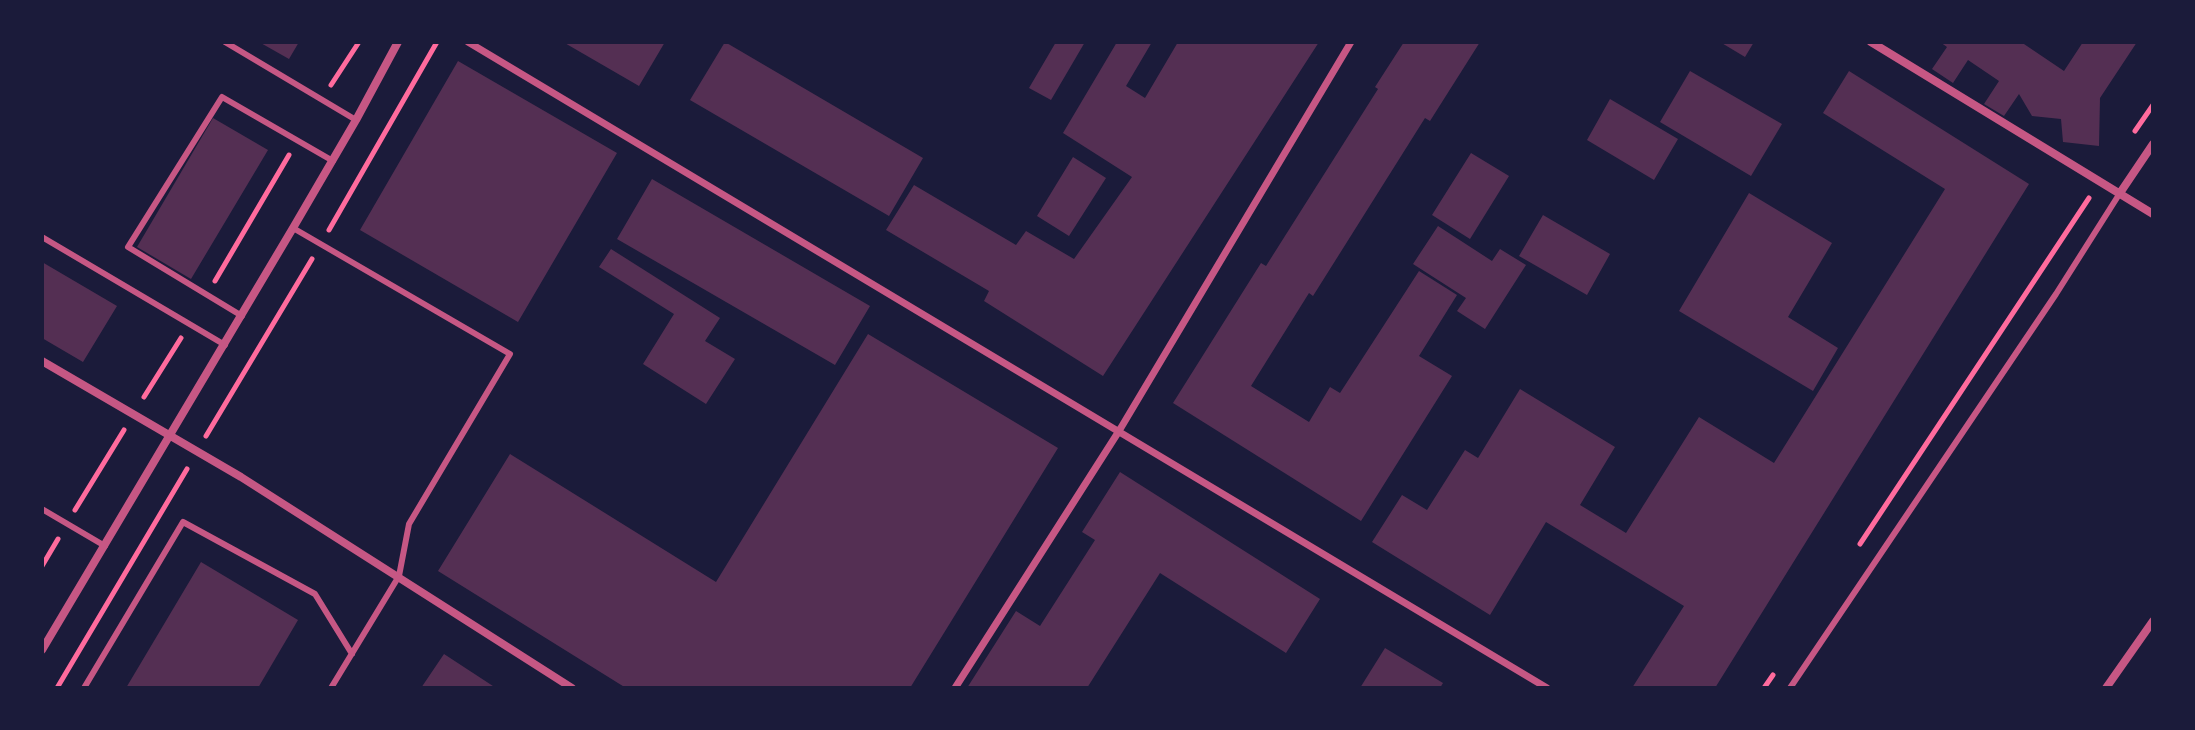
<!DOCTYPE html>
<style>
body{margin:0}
#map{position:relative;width:2195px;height:730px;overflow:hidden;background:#1b1b3a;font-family:Jost,sans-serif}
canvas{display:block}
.frame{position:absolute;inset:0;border:44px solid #1b1b3a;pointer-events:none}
</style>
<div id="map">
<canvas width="2195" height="730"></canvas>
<div class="frame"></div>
</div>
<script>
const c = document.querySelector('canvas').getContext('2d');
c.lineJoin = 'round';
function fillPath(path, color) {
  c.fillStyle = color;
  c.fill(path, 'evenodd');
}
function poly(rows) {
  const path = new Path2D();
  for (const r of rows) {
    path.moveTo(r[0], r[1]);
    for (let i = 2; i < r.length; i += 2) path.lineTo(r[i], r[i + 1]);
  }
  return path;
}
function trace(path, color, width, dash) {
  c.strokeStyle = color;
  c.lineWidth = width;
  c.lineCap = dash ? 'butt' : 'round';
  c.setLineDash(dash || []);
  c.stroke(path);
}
const building = poly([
 [259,42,299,42,289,59],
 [563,42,665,42,639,86],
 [725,42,923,158,889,216,690,100],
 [1056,42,1085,42,1051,100,1029,88],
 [1117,42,1152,42,1126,86,1145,98,1178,42,1319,42,1103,376,984,301,989,291,886,230,914,185,1016,245,1026,231,1074,259,1132,177,1063,133],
 [1404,42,1480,42,1430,121,1425,118,1313,296,1309,293,1251,386,1309,422,1330,387,1340,393,1419,271,1457,295,1419,356,1452,376,1361,521,1173,403,1261,263,1266,266,1378,89,1375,87],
 [1720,42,1754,42,1745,57],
 [1940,42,2021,42,2064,71,2083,42,2137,42,2100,98,2099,146,2063,142,2061,119,2032,116,2019,94,2004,116,1984,104,1999,81,1968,60,1953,83,1932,69,1947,47],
 [458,61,617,153,518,322,360,230],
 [1690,71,1782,124,1751,176,1660,122],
 [1849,71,2029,184,1715,688,1632,688,1684,606,1546,522,1490,615,1372,542,1402,495,1427,510,1465,450,1478,458,1520,389,1615,447,1580,505,1626,533,1699,417,1774,463,1945,189,1823,113],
 [1610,99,1678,139,1654,180,1587,140],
 [213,118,268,150,191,279,137,247],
 [1471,153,1509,176,1470,239,1432,215],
 [1073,157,1106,178,1069,236,1037,216],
 [652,179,870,306,835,365,617,239],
 [1749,193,1832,243,1788,317,1838,348,1813,391,1679,311],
 [1543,215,1610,254,1587,295,1519,256],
 [1438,226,1492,261,1500,249,1526,265,1485,329,1457,311,1466,298,1413,264],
 [611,249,720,318,705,341,735,359,706,404,643,364,674,314,599,267],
 [42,262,117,306,83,362,42,338],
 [868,334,1058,448,910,688,626,688,438,571,510,454,716,582],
 [1120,472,1320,599,1286,653,1160,573,1087,688,967,688,1016,611,1040,626,1095,540,1082,532],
 [201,562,298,620,258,688,126,688],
 [1385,648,1443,683,1440,688,1360,688],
 [444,654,496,688,421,688]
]);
const path = poly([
 [331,85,359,42],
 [2135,131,2153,105],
 [329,230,437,42],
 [215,281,289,155],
 [144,397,181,338],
 [206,436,312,259],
 [75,510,124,430],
 [1860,544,2089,198],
 [42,566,58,539],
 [57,688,187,469],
 [1764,688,1773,675]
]);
const service = poly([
 [225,42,356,120],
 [293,228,510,354,409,524,399,576,331,688],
 [42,237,225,345],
 [242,316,128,247,222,97,333,161],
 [42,509,105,546],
 [84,688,183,522,315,594,352,654],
 [1790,688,2056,294,2120,193]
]);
const pedestrian = poly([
 [468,42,1547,688],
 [955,688,1119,431,1351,42]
]);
const minor = poly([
 [1871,42,2153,214],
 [2120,193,2153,144],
 [42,361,241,477,572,688],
 [42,650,293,228,356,120,398,42],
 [2106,688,2153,621]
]);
fillPath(building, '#542f53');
trace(path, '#ff6b9d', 5);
trace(service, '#c65784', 6);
trace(pedestrian, '#c65784', 7);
trace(minor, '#c65784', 8);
</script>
